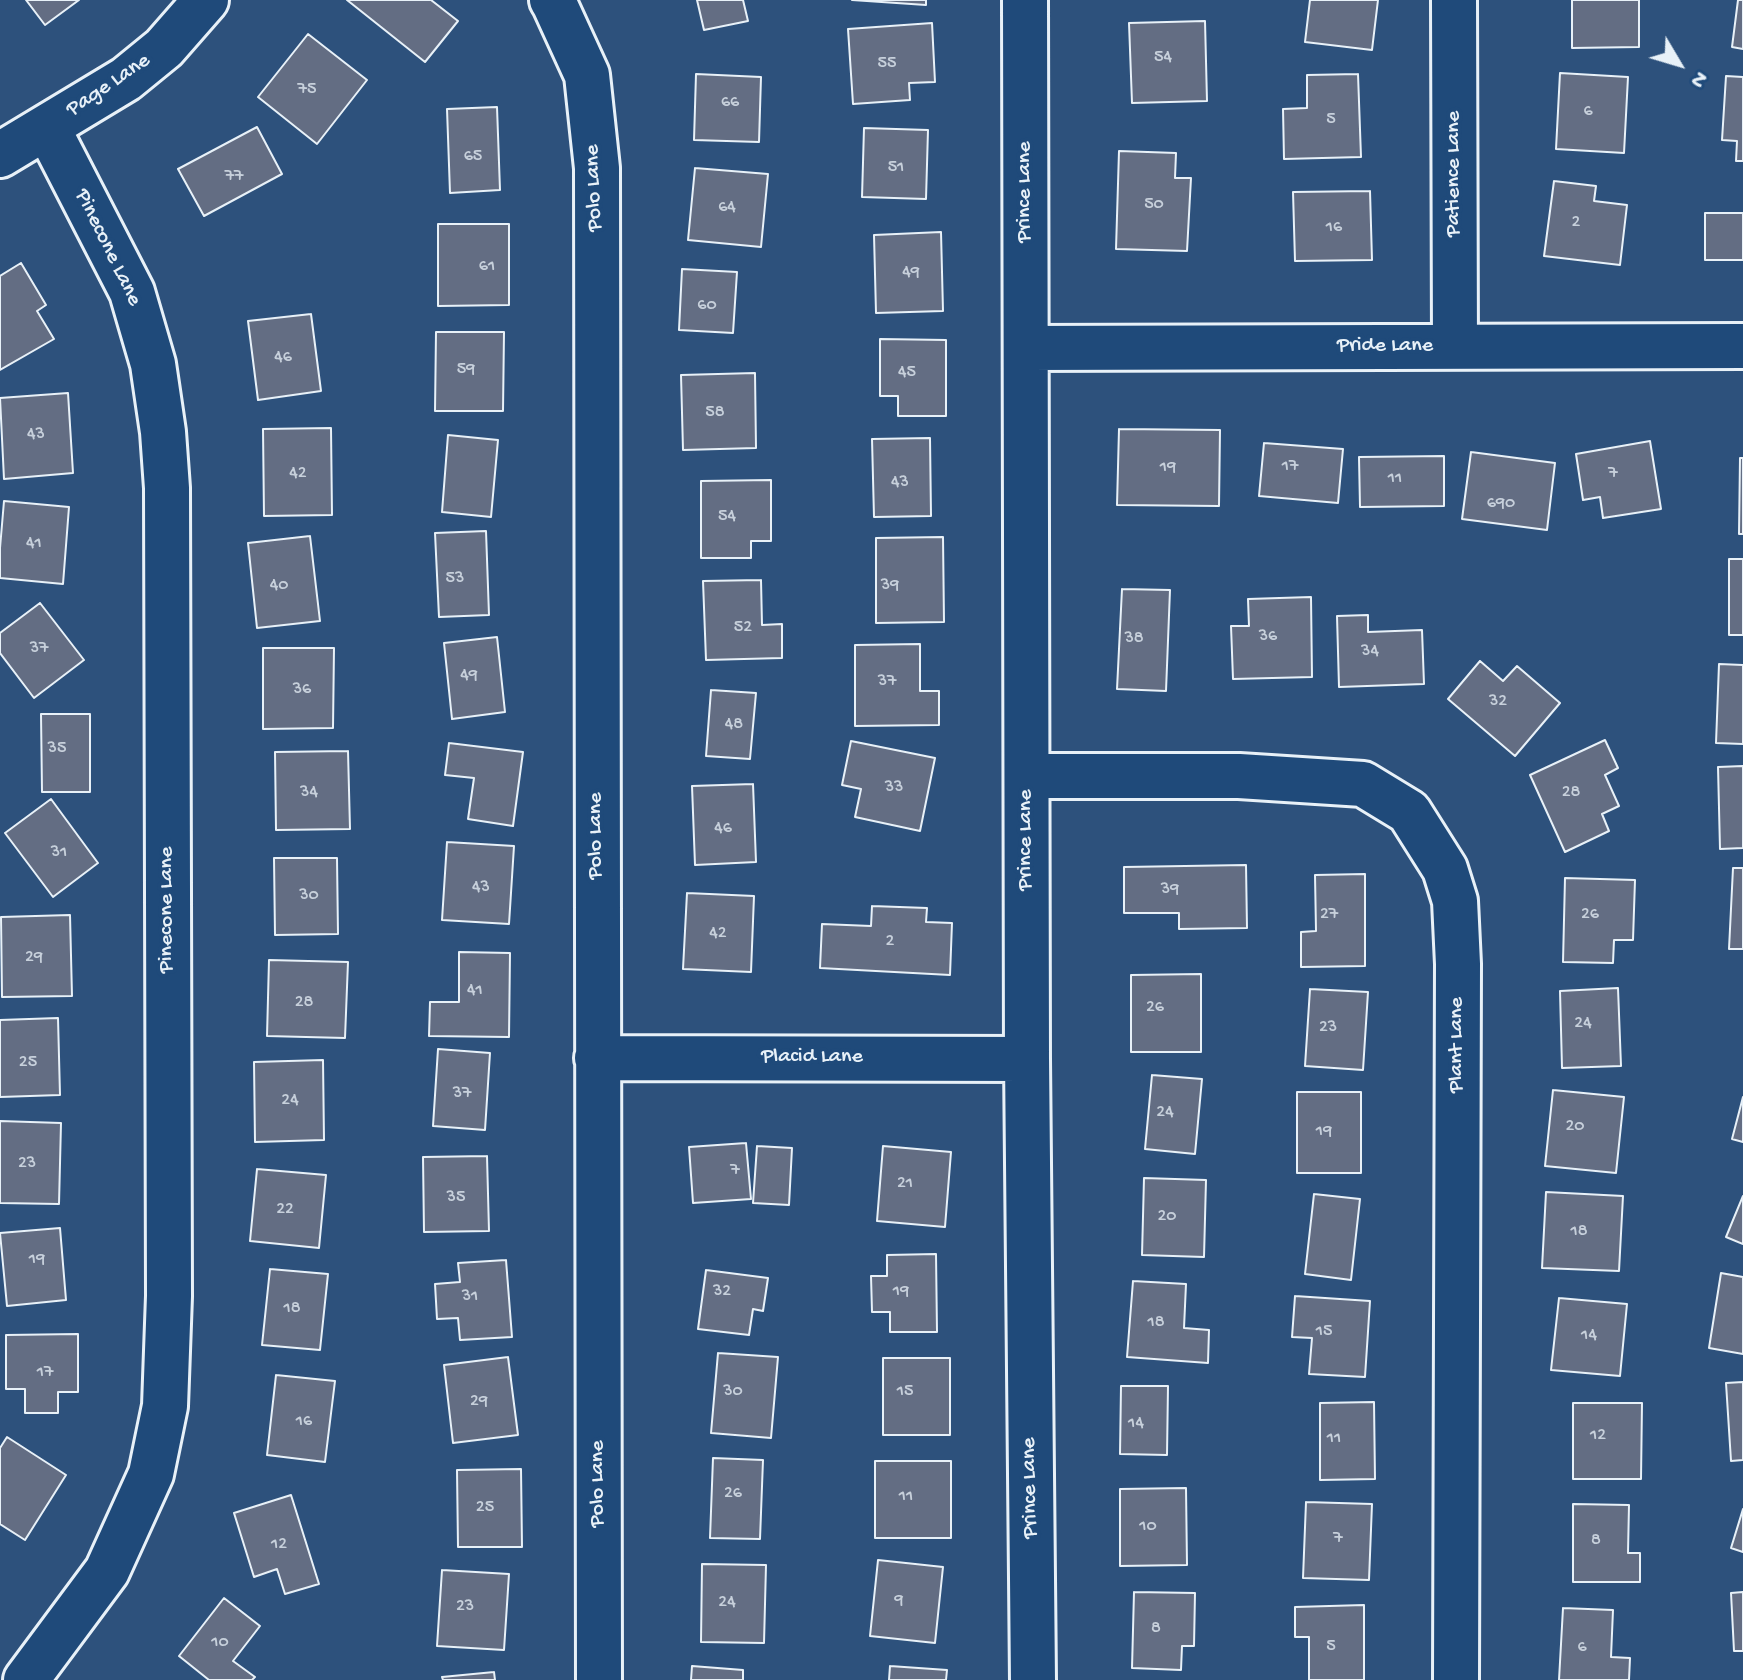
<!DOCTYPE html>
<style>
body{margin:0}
#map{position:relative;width:1743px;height:1680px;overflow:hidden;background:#2d517c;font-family:"Gochi Hand",sans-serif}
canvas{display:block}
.north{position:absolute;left:1639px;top:24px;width:80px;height:80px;-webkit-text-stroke:6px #1f4a7a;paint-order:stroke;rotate:128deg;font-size:22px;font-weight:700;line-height:32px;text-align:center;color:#e8f1f8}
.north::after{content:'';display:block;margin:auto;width:28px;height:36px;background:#e8f1f8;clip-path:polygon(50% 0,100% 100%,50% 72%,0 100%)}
</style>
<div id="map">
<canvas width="1743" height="1680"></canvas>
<div class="north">N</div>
</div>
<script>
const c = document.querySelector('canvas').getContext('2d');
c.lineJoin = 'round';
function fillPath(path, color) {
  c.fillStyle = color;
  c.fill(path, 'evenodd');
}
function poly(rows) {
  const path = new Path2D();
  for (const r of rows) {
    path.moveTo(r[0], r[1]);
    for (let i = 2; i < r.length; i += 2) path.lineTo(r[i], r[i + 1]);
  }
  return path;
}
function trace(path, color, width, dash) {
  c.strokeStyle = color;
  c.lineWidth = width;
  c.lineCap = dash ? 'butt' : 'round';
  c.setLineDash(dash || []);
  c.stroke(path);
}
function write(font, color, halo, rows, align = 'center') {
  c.font = font + ' "Gochi Hand",sans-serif';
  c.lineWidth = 8;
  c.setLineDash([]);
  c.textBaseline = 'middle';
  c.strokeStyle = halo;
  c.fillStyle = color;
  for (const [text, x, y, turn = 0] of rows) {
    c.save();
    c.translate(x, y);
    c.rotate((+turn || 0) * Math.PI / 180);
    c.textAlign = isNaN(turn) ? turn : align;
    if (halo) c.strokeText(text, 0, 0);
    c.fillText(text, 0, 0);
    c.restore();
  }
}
const building = poly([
 [26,0,79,0,45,25,26,0],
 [347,0,431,0,458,21,425,62,347,0],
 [697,0,743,0,748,21,704,30,697,0],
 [852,0,926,0,926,5,852,0],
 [1310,0,1378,0,1372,50,1305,42,1310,0],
 [1572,0,1639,0,1639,47,1572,48,1572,0],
 [1738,0,1743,0,1743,49,1732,47,1738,0],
 [1205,21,1207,101,1132,103,1129,23,1205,21],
 [932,23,935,82,909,83,910,100,853,104,848,29,932,23],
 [308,34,367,80,317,144,258,97,308,34],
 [1560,73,1628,77,1624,153,1556,149,1560,73],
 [696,74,761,77,759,142,694,140,696,74],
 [1358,74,1361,157,1284,159,1283,109,1307,108,1307,75,1358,74],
 [1726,76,1743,77,1743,161,1736,161,1737,141,1722,140,1726,76],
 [497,107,500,190,450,193,447,109,497,107],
 [257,127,282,174,204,216,178,169,257,127],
 [864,128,928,130,926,199,862,197,864,128],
 [1119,151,1176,153,1175,178,1191,178,1187,251,1116,249,1119,151],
 [695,168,768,174,761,247,688,240,695,168],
 [1554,181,1596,186,1594,201,1627,205,1620,265,1544,256,1554,181],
 [1370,191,1372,260,1295,261,1293,192,1370,191],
 [1705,213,1743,213,1743,260,1705,260,1705,213],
 [438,224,509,224,509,305,438,306,438,224],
 [941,232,943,311,876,313,874,235,941,232],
 [21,263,46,305,37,311,54,339,0,370,0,276,21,263],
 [682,269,737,272,733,333,679,330,682,269],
 [311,314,321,391,258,400,248,321,311,314],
 [436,332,504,332,503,411,435,411,436,332],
 [880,339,946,340,946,416,898,416,898,396,880,396,880,339],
 [755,373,756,448,683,450,681,375,755,373],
 [68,393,73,473,4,479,0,398,68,393],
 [331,428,332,515,264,516,263,429,331,428],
 [1119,429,1220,430,1219,506,1117,505,1119,429],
 [448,435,498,440,491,517,442,512,448,435],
 [930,438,931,516,874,517,872,439,930,438],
 [1650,441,1661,509,1603,518,1600,497,1583,500,1576,454,1650,441],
 [1264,443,1343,449,1338,503,1259,496,1264,443],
 [1471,452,1555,463,1547,530,1462,519,1471,452],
 [1444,456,1444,506,1360,507,1359,457,1444,456],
 [1740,458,1743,458,1743,534,1739,534,1740,458],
 [771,480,771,541,751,541,751,558,701,558,701,481,771,480],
 [4,501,69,507,63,584,0,578,0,548,4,501],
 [486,531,489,615,439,617,435,533,486,531],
 [310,536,320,621,257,628,248,543,310,536],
 [943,537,944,622,876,623,876,538,943,537],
 [1729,559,1743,559,1743,635,1729,635,1729,559],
 [761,580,762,625,782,624,782,658,706,660,703,581,761,580],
 [1122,589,1170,590,1166,691,1117,689,1122,589],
 [1311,597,1312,677,1233,679,1231,626,1249,626,1248,599,1311,597],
 [40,603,84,660,34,698,0,653,0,633,40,603],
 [1368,615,1368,632,1422,630,1424,684,1339,687,1337,616,1368,615],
 [497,637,505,712,452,719,444,643,497,637],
 [920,644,920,691,939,691,939,725,855,726,855,645,920,644],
 [263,648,334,648,333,728,263,729,263,648],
 [1480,661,1503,681,1517,666,1560,703,1515,756,1448,699,1480,661],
 [1719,664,1743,665,1743,744,1716,743,1719,664],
 [711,690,756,693,750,759,706,756,711,690],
 [41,714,90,714,90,792,42,792,41,714],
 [1605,740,1618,768,1605,775,1619,806,1602,814,1609,831,1565,852,1530,775,1605,740],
 [851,741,935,758,920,831,855,817,861,789,842,785,851,741],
 [449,743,523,752,513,826,468,819,474,778,445,775,449,743],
 [348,751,350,829,276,830,275,752,348,751],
 [1743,766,1743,848,1720,849,1718,767,1743,766],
 [753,784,756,862,695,865,692,786,753,784],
 [51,799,98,863,53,897,5,833,51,799],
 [447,842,514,846,509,924,442,920,447,842],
 [274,858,337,858,338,934,275,935,274,858],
 [1246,865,1247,928,1179,929,1179,913,1124,913,1124,867,1246,865],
 [1733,868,1743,868,1743,949,1729,949,1733,868],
 [1365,874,1365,966,1301,967,1301,932,1316,931,1315,875,1365,874],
 [1565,878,1635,880,1633,940,1614,940,1613,963,1563,962,1565,878],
 [687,893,754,896,751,972,683,969,687,893],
 [872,906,927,908,926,922,952,923,950,975,820,968,822,924,871,926,872,906],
 [70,915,72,996,2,997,1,917,70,915],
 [459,952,510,953,509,1037,429,1036,430,1002,459,1002,459,952],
 [269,960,348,962,345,1038,267,1036,269,960],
 [1201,974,1201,1052,1131,1052,1131,975,1201,974],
 [1618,988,1621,1066,1562,1068,1560,991,1618,988],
 [1310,989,1368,992,1363,1070,1305,1066,1310,989],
 [58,1018,60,1095,0,1097,0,1020,58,1018],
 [438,1049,490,1053,485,1130,433,1126,438,1049],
 [323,1060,324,1140,255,1142,254,1062,323,1060],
 [1152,1075,1202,1079,1195,1154,1145,1149,1152,1075],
 [1553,1090,1624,1097,1616,1173,1545,1166,1553,1090],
 [1297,1092,1361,1092,1361,1173,1297,1173,1297,1092],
 [1743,1097,1743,1142,1732,1139,1743,1097],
 [0,1121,61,1123,59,1204,0,1203,0,1121],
 [746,1143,751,1199,693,1203,689,1147,746,1143],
 [757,1146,792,1148,789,1205,753,1203,757,1146],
 [883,1146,951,1152,945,1227,877,1221,883,1146],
 [487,1156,489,1231,424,1232,423,1157,487,1156],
 [257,1169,326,1175,319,1248,250,1241,257,1169],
 [1144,1178,1206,1180,1204,1257,1142,1255,1144,1178],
 [1546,1192,1623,1196,1619,1271,1542,1268,1546,1192],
 [1314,1194,1360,1199,1351,1280,1305,1274,1314,1194],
 [1743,1196,1743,1244,1726,1237,1743,1196],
 [60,1228,66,1300,7,1306,0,1233,60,1228],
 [936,1254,937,1332,890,1332,890,1312,872,1312,871,1276,887,1276,887,1255,936,1254],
 [506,1260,512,1337,460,1340,458,1318,437,1319,435,1284,460,1282,458,1263,506,1260],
 [270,1269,328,1274,320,1350,262,1345,270,1269],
 [706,1270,768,1278,763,1311,753,1309,749,1335,698,1329,706,1270],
 [1721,1273,1743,1277,1743,1354,1709,1348,1721,1273],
 [1133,1281,1186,1284,1184,1328,1209,1330,1208,1363,1127,1357,1133,1281],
 [1295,1296,1370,1301,1365,1377,1309,1374,1312,1338,1292,1337,1295,1296],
 [1559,1298,1627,1304,1620,1376,1551,1370,1559,1298],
 [78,1334,78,1392,58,1392,58,1413,25,1413,25,1389,6,1389,6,1335,78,1334],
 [718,1353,778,1357,771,1438,711,1433,718,1353],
 [508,1357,518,1435,453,1443,444,1365,508,1357],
 [883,1358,950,1358,950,1435,883,1435,883,1358],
 [276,1375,335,1381,325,1462,267,1455,276,1375],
 [1743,1382,1743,1460,1731,1461,1726,1383,1743,1382],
 [1121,1386,1168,1386,1167,1455,1120,1454,1121,1386],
 [1374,1402,1375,1479,1320,1480,1320,1403,1374,1402],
 [1573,1403,1642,1403,1641,1479,1573,1479,1573,1403],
 [7,1437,66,1475,25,1540,0,1524,0,1448,7,1437],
 [713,1458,763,1460,760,1539,710,1538,713,1458],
 [875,1461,951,1461,951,1538,875,1538,875,1461],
 [521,1469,522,1547,458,1547,457,1470,521,1469],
 [1186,1488,1187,1565,1120,1566,1120,1489,1186,1488],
 [291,1495,319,1584,285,1594,277,1569,254,1577,234,1513,291,1495],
 [1306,1502,1372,1504,1369,1580,1303,1578,1306,1502],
 [1573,1504,1629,1505,1628,1553,1640,1553,1640,1582,1573,1582,1573,1504],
 [1743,1509,1743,1552,1731,1548,1743,1509],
 [878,1560,943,1567,935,1643,870,1636,878,1560],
 [702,1564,766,1565,764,1643,701,1642,702,1564],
 [442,1570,509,1574,504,1650,437,1646,442,1570],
 [1134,1592,1195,1593,1194,1646,1182,1646,1181,1670,1132,1668,1134,1592],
 [1743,1592,1743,1651,1734,1651,1731,1593,1743,1592],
 [224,1598,260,1626,233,1661,255,1677,252,1680,209,1680,179,1656,224,1598],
 [1364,1605,1364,1680,1309,1680,1309,1637,1295,1637,1295,1607,1364,1605],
 [1563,1608,1613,1610,1611,1657,1630,1658,1629,1680,1559,1680,1563,1608],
 [692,1666,743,1670,743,1680,691,1680,692,1666],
 [890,1666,947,1670,946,1680,889,1680,890,1666],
 [494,1672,495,1680,443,1680,442,1677,494,1672]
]);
const minor = poly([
 [552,0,555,5,587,75,597,168,599,1680],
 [1025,0,1027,1059,1033,1680],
 [1454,0,1455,347],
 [0,155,126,79,164,48,206,0],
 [1026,348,1743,346],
 [1027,776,1239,776,1363,784,1409,812,1445,869,1455,901,1458,964,1456,1680],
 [597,1058,1027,1059],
 [26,1680,107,1571,151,1474,165,1406,169,1296,167,488,163,432,153,364,132,292,47,127]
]);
const numberNames = [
 ["54",1163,58],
 ["55",887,64],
 ["75",307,90],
 ["66",730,103],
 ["6",1588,112],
 ["5",1331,120],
 ["65",473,157],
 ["51",896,168],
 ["77",234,177],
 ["50",1154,205],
 ["64",727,208],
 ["2",1576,223],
 ["16",1334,228],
 ["61",487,267],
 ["49",911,273],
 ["60",707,306],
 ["46",283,358],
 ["59",466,370],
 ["45",907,373],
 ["58",715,413],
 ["43",36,435],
 ["17",1290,467],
 ["19",1168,468],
 ["42",298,474],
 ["7",1613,474],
 ["11",1395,479],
 ["43",900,483],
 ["690",1501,504],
 ["54",727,517],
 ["41",34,544],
 ["53",455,579],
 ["40",279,586],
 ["39",890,586],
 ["52",743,628],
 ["36",1268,637],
 ["38",1134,639],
 ["37",39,649],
 ["34",1370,652],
 ["49",469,676],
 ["37",887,682],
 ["36",302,690],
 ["32",1498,702],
 ["48",734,725],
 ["35",57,749],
 ["33",894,788],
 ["34",309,793],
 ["28",1571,793],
 ["46",723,829],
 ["31",59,853],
 ["43",481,888],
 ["39",1170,890],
 ["30",309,896],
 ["27",1329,915],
 ["26",1590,915],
 ["42",718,934],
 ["2",890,942],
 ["29",34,958],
 ["41",475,991],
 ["28",304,1003],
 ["26",1155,1008],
 ["24",1583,1024],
 ["23",1328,1028],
 ["25",28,1063],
 ["37",462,1094],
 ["24",290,1101],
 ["24",1165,1113],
 ["20",1575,1127],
 ["19",1324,1132],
 ["23",27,1164],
 ["7",735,1171],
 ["21",905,1184],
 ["35",456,1198],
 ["22",285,1210],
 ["20",1167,1217],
 ["18",1579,1232],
 ["19",37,1260],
 ["32",722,1292],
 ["19",901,1292],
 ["31",470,1297],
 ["18",292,1309],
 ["18",1156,1323],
 ["15",1324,1332],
 ["14",1589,1336],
 ["17",45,1373],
 ["30",733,1392],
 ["15",905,1392],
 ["29",479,1402],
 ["16",304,1422],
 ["14",1136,1424],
 ["12",1598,1436],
 ["11",1334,1439],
 ["26",733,1494],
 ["11",906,1497],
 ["25",485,1508],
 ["10",1148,1527],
 ["7",1338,1539],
 ["8",1596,1541],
 ["12",279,1545],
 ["9",899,1601],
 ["24",727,1603],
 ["23",465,1607],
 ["8",1156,1629],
 ["10",220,1643],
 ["5",1331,1647],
 ["6",1582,1648]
];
const streetNames = [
 ["Page Lane",109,86,-34],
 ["Patience Lane",1455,174,-90],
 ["Polo Lane",595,188,-92],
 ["Prince Lane",1026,192,-90],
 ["Pinecone Lane",107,248,64],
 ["Pride Lane",1385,347],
 ["Polo Lane",597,836,-90],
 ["Prince Lane",1027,840,-90],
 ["Pinecone Lane",168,910,-90],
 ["Plant Lane",1458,1045,-90],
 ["Placid Lane",812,1058],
 ["Polo Lane",599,1484,-90],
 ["Prince Lane",1031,1488,-91]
];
fillPath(building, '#636d83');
trace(building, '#e8f1f8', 2);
trace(minor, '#e8f1f8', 50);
trace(minor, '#1f4a7a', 44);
write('18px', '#c7d0db', null, numberNames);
write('22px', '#e8f1f8', '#1f4a7a', streetNames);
</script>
